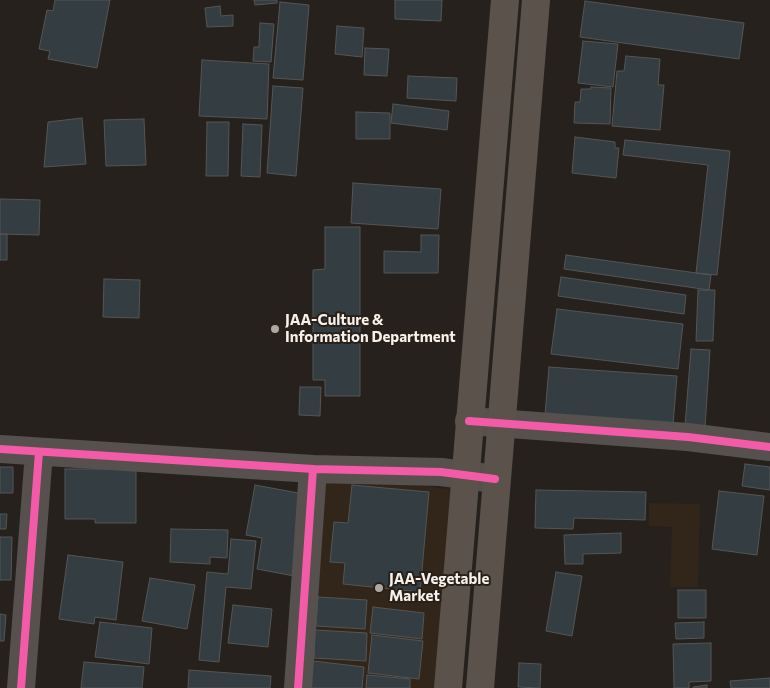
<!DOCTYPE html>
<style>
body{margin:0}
canvas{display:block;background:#26211c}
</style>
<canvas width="770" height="688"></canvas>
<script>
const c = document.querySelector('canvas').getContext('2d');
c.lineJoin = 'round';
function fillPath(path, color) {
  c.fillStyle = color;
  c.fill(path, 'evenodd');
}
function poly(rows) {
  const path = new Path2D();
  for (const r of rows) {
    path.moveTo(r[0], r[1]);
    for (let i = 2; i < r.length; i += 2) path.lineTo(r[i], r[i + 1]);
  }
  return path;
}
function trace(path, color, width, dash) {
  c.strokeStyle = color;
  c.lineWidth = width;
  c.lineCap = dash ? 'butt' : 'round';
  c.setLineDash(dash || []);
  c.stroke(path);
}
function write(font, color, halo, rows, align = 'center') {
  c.font = font + ' Commissioner,sans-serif';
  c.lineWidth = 4;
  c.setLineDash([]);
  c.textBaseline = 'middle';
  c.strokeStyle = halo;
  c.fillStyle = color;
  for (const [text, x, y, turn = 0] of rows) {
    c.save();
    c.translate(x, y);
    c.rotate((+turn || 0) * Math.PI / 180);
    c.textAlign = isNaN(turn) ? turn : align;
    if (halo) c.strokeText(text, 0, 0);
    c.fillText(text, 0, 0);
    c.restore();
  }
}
const built = poly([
 [320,474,450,489,441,688,305,688],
 [649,503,700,504,698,587,670,587,672,527,649,526]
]);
const building = poly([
 [55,0,110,0,97,68,48,59,50,51,39,49,47,10,53,11,55,0],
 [254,0,277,0,277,3,255,5,254,0],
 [395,0,442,0,441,21,395,19,395,0],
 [585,1,744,23,739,59,580,37,585,1],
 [280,2,309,5,303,80,273,78,280,2],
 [220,6,221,16,233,15,233,26,207,27,205,8,220,6],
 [260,23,274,24,271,62,253,61,254,47,259,47,260,23],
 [337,26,364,28,362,57,335,54,337,26],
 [583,41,618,44,613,87,578,83,583,41],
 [365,48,389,49,387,76,364,75,365,48],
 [626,56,660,59,658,85,664,85,660,130,612,126,617,71,624,71,626,56],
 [202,60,269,64,267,119,199,116,202,60],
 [408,76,457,78,456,101,407,98,408,76],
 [273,86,303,88,296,176,267,173,273,86],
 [591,87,611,88,610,124,574,123,575,102,580,102,581,89,591,89,591,87],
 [393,104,449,111,447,130,391,123,393,104],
 [356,112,390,113,390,139,356,139,356,112],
 [82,118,86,164,44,167,48,122,82,118],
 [144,119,146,165,106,166,104,120,144,119],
 [207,122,229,122,228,176,206,176,207,122],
 [243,124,262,125,260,177,241,176,243,124],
 [575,137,615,142,615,148,619,148,616,178,572,173,575,137],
 [625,140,730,151,717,275,696,273,708,165,623,155,625,140],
 [353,183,441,189,438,229,351,223,353,183],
 [0,199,40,200,39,235,0,234,0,199],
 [325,227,360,227,360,396,325,396,325,380,313,380,313,270,325,269,325,227],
 [0,234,7,234,7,260,0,260,0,234],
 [421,235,439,235,438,273,384,273,384,251,421,252,421,235],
 [566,255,711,275,709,290,564,269,566,255],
 [561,277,686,295,684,314,558,296,561,277],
 [104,279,140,280,139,318,103,317,104,279],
 [698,290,715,290,713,341,696,341,698,290],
 [557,309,683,324,678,369,551,354,557,309],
 [691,349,710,350,705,428,685,426,691,349],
 [549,367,677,376,673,425,545,415,549,367],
 [300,387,321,387,320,416,299,415,300,387],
 [745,464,770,467,770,490,742,486,745,464],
 [0,467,13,467,13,493,0,493,0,467],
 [65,469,136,469,136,523,95,523,95,519,65,519,65,469],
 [255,485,309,495,294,576,257,569,262,538,246,535,255,485],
 [352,485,429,492,420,592,343,584,345,563,330,562,334,522,348,523,352,485],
 [536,490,646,492,645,520,574,518,573,529,535,528,536,490],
 [719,491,764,496,757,555,712,549,719,491],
 [0,514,7,514,6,529,0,529,0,514],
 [171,529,228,530,227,558,210,557,210,564,170,562,171,529],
 [621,533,621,553,583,554,583,564,565,564,564,535,621,533],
 [0,537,12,537,11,580,0,580,0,537],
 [231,539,256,541,251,589,226,587,219,662,199,660,207,572,228,574,231,539],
 [68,555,123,562,116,620,95,617,94,624,59,619,68,555],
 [556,572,582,576,572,636,546,631,556,572],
 [150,578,195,585,187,629,142,621,150,578],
 [678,590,706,590,706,618,678,618,678,590],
 [318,597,367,600,365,629,316,626,318,597],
 [233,605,272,609,268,647,228,643,233,605],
 [373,607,424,613,422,639,370,633,373,607],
 [0,614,6,615,4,641,0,641,0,614],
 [100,622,152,628,149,664,95,657,100,622],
 [704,622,704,638,676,639,675,623,704,622],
 [315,630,367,633,366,661,314,658,315,630],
 [372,635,423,641,419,679,368,673,372,635],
 [711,643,711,681,689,682,689,688,674,688,673,644,711,643],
 [313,661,364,667,362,688,310,688,313,661],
 [84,662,144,667,142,688,81,688,84,662],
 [519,663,541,664,540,688,518,687,519,663],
 [189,670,271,676,270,688,188,688,189,670],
 [367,675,410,679,410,688,366,688,367,675],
 [770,678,770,688,731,688,730,681,770,678],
 [707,685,707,688,693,688,693,687,707,685]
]);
const minor = poly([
 [469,421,688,437,770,447],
 [0,449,313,469,441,472,495,479],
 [21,688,39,452],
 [298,688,313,469]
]);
const major = poly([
 [448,688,505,0],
 [480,688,536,0]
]);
const cycleway = poly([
 [469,421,688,437,770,447],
 [0,449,313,469,441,472,495,479],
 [21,688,39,452],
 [298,688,313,469]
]);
const markers = [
 [275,329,5,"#aea8a3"],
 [379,588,5,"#aea8a3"]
];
const poiNames = [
 ["JAA-Culture &",285,320],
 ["Information Department",285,337],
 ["JAA-Vegetable",389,579],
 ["Market",389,596]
];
fillPath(built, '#32251a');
fillPath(building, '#343d41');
trace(building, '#555554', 1);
trace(minor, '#56514e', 28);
trace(major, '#5a524b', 28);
trace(cycleway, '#f35aa7', 8);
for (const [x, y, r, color] of markers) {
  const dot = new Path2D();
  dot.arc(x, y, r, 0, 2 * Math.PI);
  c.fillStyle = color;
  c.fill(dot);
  trace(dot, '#292019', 2);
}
write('bold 15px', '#f7f1eb', '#292019', poiNames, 'left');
</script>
